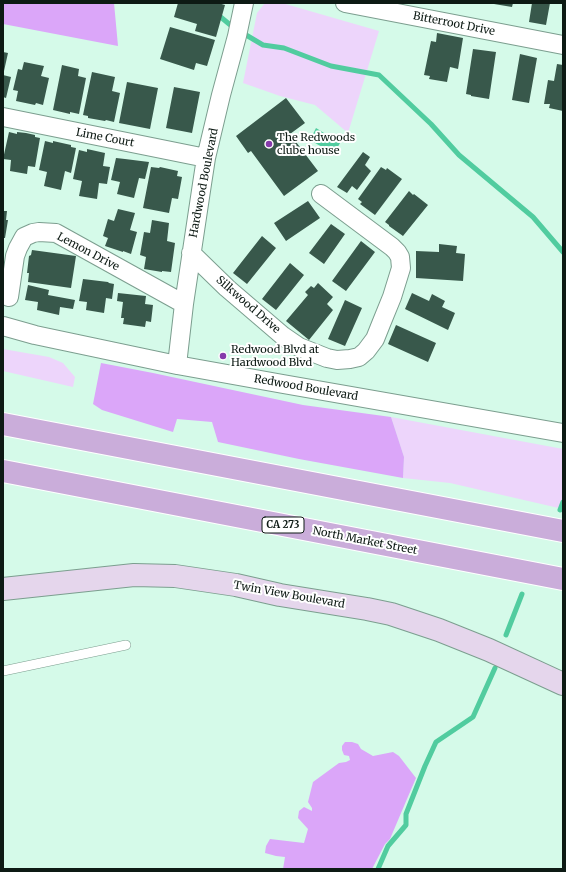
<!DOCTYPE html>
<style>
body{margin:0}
#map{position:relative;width:566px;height:872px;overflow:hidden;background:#d5fae9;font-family:Merriweather,serif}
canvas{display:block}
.frame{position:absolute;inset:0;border:4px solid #0d1a14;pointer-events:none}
</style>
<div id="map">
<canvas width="566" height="872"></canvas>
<div class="frame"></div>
</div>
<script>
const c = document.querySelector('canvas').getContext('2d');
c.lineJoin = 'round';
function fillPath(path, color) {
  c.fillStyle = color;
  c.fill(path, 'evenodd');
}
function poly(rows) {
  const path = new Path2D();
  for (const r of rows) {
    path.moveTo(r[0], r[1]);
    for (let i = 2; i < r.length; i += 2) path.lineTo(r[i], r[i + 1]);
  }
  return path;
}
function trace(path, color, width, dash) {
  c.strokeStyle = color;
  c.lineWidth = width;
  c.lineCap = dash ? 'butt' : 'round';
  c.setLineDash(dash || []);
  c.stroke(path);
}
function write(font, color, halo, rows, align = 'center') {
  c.font = font + ' Merriweather,serif';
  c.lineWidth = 4;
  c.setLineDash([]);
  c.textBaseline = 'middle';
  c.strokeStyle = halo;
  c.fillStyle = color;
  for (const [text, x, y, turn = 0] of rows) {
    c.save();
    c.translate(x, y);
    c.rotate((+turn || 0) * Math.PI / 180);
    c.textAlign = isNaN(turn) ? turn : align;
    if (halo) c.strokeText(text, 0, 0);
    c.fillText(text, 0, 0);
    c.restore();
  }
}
const green = poly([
 [265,3,282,3,379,31,348,133,315,105,280,96,243,83,257,13],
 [3,349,49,357,63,363,75,377,73,387,3,371],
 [391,417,563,449,563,509,450,483,403,478,404,457]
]);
const forest = poly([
 [3,3,114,3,118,46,3,24],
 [101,363,153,373,303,405,391,417,404,457,403,478,299,459,218,442,212,422,177,419,173,432,102,410,93,404],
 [345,742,352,742,358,744,361,749,373,756,393,752,399,756,416,778,407,799,390,839,385,844,372,869,283,869,285,857,276,856,265,853,266,846,270,839,304,843,308,829,298,818,299,811,304,807,312,811,312,808,308,802,313,782,339,763,346,762,350,760,349,756,344,755,342,750,342,746]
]);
const water = poly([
 [316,128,340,143,334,154,310,140]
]);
const stream = poly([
 [217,14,234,28],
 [241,32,263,45,284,48,331,66,379,75,431,124,459,155,533,217,563,252],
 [560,510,563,502],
 [506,635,522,594],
 [378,869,388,846,406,825,406,814,425,766,436,742,473,717,495,668]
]);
const building = poly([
 [178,3,218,3,225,5,216,37,195,31,197,24,174,17],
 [494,3,513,3,512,7,494,4],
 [532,3,550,3,546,25,529,22],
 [170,27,215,40,207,66,196,63,194,70,160,59],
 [437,33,463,38,458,69,450,67,447,82,429,79,430,76,424,75,431,41,436,42],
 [473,49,496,52,489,99,471,96,471,95,466,94],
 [3,52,8,53,4,71,3,71],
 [520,54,537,58,529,103,512,100],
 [24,62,44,66,41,76,49,78,43,105,36,103,35,105,16,101,18,91,13,90,18,69,22,70],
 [557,64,563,65,563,111,549,108,550,104,544,104,548,80,554,81],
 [62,65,79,69,78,76,86,78,79,114,70,112,70,114,53,110],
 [92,72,115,77,112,91,120,93,114,122,106,120,105,121,88,118,88,116,83,115],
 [3,75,11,77,6,98,3,97],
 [127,82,158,88,150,129,119,123],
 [174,87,200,92,192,133,166,128],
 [286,98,305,123,290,134,318,171,284,196,251,151,248,153,236,136],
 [9,132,17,134,17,132,26,133,35,135,35,137,40,138,35,167,28,166,27,174,10,171,11,160,3,159],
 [45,141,53,143,53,141,71,145,71,147,76,148,71,173,65,171,61,190,44,186,47,172,39,170],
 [87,149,105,153,103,166,110,167,107,184,99,183,97,199,79,196,82,181,73,179,79,150,87,152],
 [363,152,370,157,365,165,371,171,357,190,352,186,347,193,337,187],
 [116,158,125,159,149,162,145,179,139,178,134,198,117,194,120,182,111,180],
 [151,167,159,168,160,167,178,171,177,176,182,177,178,199,172,198,169,213,143,208],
 [381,167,386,170,387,168,402,179,375,215,360,204,362,202,358,199],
 [409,191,413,195,414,194,428,205,403,236,389,226,389,225,385,222],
 [308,201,320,218,286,241,274,223],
 [118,209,135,213,130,230,137,232,131,254,123,251,123,252,105,246,108,238,103,236,108,219,114,221],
 [3,211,7,211,6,220,8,220,5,238,3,238],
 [152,220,169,223,167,241,175,243,171,272,162,271,162,272,144,269,146,257,140,255,144,232,150,233],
 [331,224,345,234,324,264,309,253],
 [262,236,276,248,247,284,233,273],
 [361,241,375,252,346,291,332,281],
 [439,244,457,246,456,253,465,254,463,281,416,278,416,251,439,252],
 [32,250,76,256,71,288,28,282,29,273,27,273,29,256,31,255],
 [290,263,304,275,276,310,262,299],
 [83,279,108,282,109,283,114,284,112,299,106,298,104,313,86,310,87,302,79,301],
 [318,283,333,297,327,304,333,310,309,340,286,321,308,295,305,292,311,286,314,288],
 [28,285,49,290,48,295,75,300,73,309,60,307,59,315,37,310,38,302,25,300],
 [118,293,146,296,145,304,153,305,151,322,146,321,145,327,123,324,124,318,121,318,123,302,117,301],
 [412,293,429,301,432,294,445,301,442,307,455,313,448,330,405,309],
 [345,300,362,308,345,346,328,339],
 [396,325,436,343,428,362,388,344]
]);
const lane = poly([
 [3,671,126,645]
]);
const street = poly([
 [345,3,563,45],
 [3,117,206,158],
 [191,253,227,288,283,336,299,347,327,358,337,360,350,359,359,357,366,351,375,339,381,324,392,297,401,268,400,257,397,252,392,247,321,194],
 [9,297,15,256,18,248,24,237,33,233,39,232,56,233,184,304],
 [3,326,35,335,177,365,283,384,563,433],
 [177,365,184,304,202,184,206,158,221,95,237,36,244,3]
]);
const secondary = poly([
 [3,589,134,575,175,576,236,585,280,595,367,609,391,614,439,630,489,650,563,684]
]);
const primary = poly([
 [3,424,563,531],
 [3,471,563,579]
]);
const markers = [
 [269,144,4,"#863aab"],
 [223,356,4,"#863aab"]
];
const shields = [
 [283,525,42]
];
const shieldNames = [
 ["CA 273",283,525]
];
const streetNames = [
 ["Bitterroot Drive",454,24,11],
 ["Lime Court",105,138,11],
 ["Hardwood Boulevard",204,183,-79],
 ["Lemon Drive",88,252,28],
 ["Silkwood Drive",248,305,41],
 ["Redwood Boulevard",306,388,10],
 ["North Market Street",365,541,11],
 ["Twin View Boulevard",289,595,10]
];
const poiNames = [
 ["The Redwoods",277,138],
 ["clube house",277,151],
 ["Redwood Blvd at",231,350],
 ["Hardwood Blvd",231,363]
];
fillPath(green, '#edd5fb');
fillPath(forest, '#dba6f9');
fillPath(water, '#51cc9f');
trace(stream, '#51cc9f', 5);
fillPath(building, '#38584b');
trace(lane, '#7c9e8f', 10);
trace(street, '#7c9e8f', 20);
trace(secondary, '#7c9e8f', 24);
trace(primary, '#fff', 24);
trace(lane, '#fff', 9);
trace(street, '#fff', 18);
trace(secondary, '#e5d6ec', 22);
trace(primary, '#caadda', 22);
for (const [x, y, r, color] of markers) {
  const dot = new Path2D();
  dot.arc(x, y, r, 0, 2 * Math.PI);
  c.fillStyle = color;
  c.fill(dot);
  trace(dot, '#fff', 1.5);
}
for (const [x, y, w] of shields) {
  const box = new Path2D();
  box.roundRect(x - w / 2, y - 8, w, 16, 3);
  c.fillStyle = '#fff';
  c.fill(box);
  trace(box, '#0d1a14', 1);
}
write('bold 10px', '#0d1a14', null, shieldNames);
write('11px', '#0d1a14', '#fff', streetNames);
write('11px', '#0d1a14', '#fff', poiNames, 'left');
</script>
